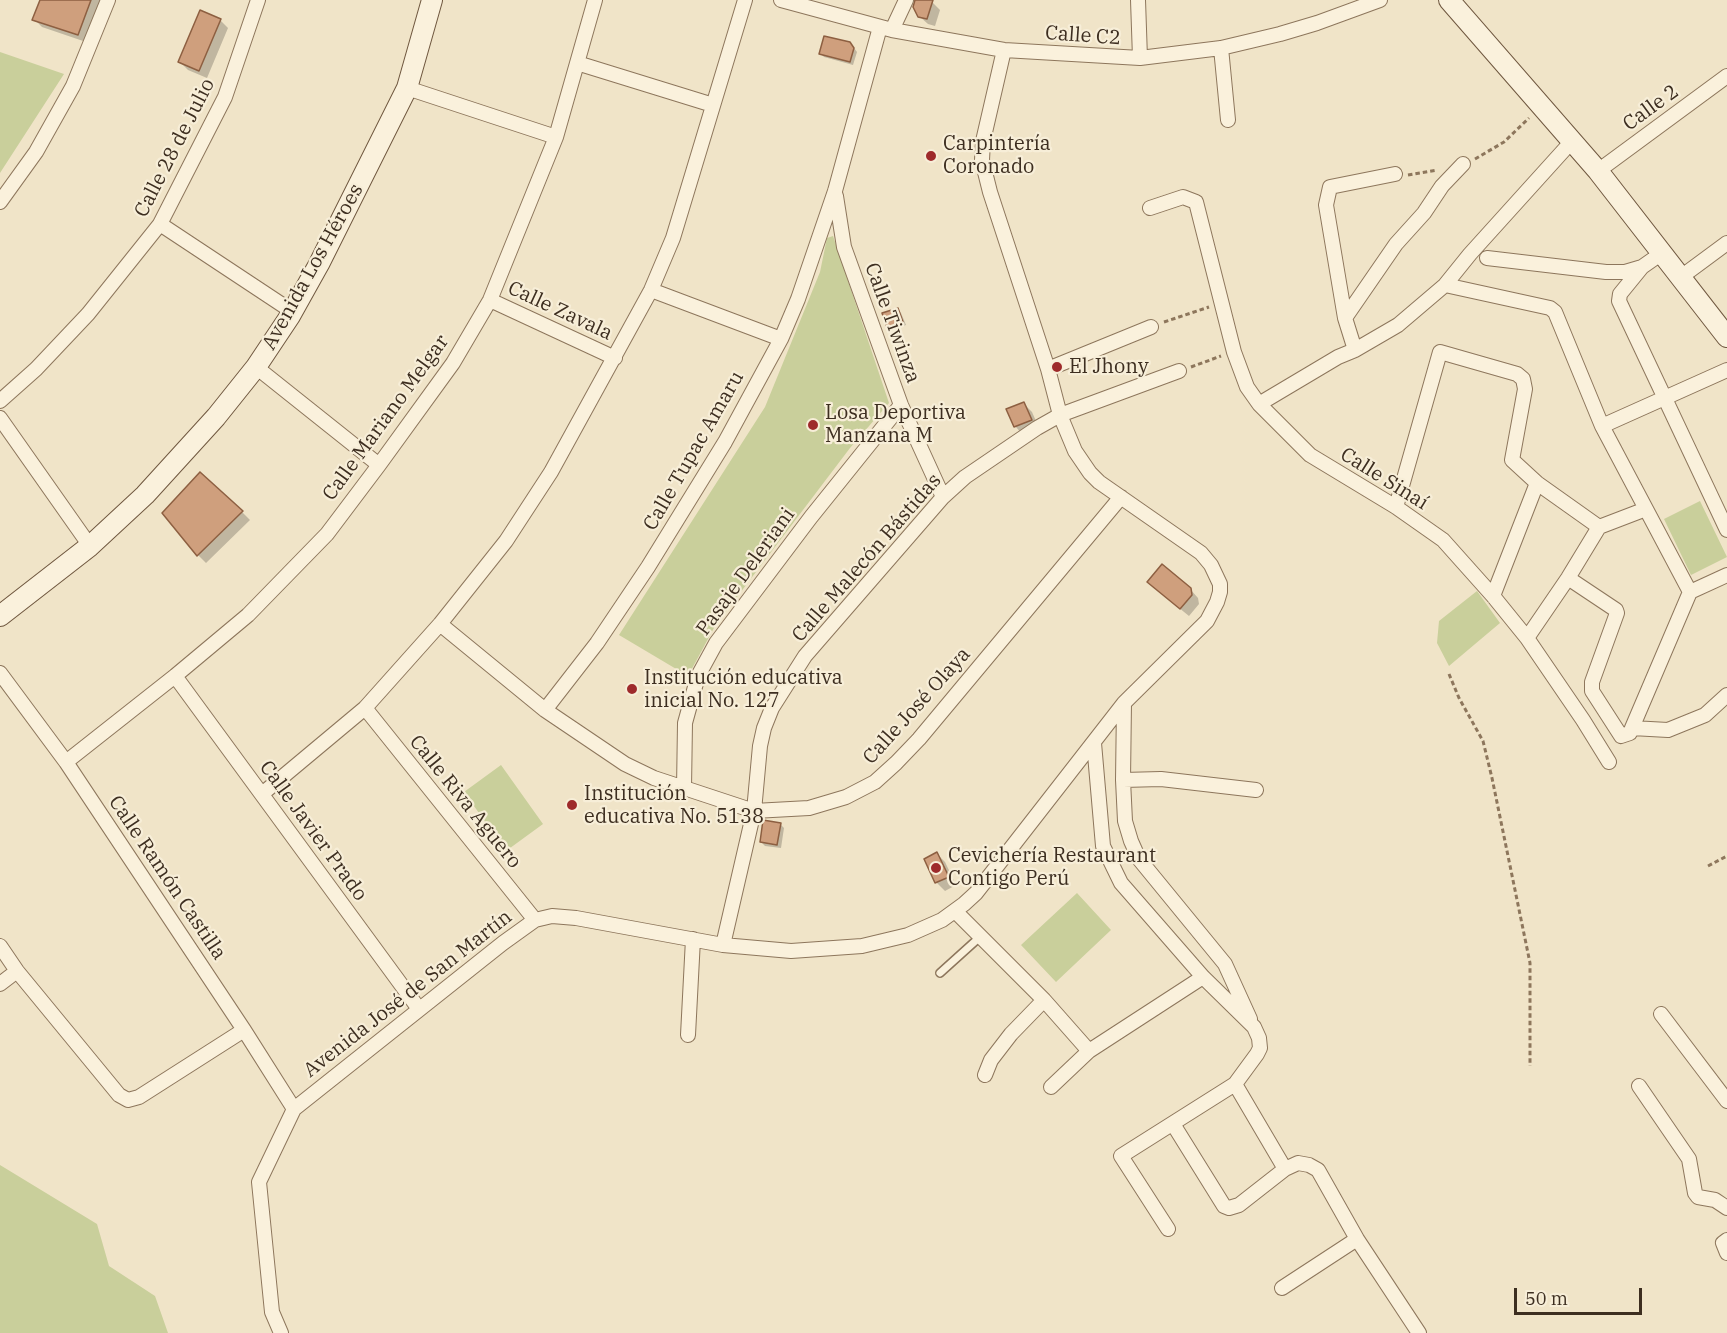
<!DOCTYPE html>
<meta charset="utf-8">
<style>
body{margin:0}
#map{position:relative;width:1727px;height:1333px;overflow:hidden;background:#f0e4c8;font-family:"IBM Plex Serif",serif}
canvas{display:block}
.scale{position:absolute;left:1514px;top:1288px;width:128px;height:27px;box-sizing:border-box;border:3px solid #3d2e20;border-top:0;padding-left:8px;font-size:18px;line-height:21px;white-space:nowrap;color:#3d2e20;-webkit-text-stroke:4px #f7eed8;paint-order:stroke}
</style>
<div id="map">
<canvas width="1727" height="1333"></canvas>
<div class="scale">50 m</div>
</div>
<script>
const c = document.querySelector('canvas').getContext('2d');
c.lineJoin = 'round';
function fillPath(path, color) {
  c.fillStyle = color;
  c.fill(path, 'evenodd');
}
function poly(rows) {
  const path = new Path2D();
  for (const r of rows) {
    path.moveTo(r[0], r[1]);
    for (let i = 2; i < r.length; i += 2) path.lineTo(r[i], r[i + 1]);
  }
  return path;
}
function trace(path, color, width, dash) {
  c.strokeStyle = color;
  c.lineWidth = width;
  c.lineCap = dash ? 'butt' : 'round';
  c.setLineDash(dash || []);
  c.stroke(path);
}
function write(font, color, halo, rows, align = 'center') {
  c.font = font + ' "IBM Plex Serif",serif';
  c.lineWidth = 4.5;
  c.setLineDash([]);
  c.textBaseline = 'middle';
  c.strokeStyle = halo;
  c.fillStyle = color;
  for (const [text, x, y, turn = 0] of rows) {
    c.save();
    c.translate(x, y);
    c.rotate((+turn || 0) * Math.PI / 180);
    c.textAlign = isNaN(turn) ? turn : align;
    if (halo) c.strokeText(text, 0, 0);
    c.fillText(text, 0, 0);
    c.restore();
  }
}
const green = poly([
 [0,52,64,74,0,173],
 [833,236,889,403,850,448,715,626,688,676,619,635,765,407,820,272,827,238],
 [1700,501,1727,557,1691,575,1664,519],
 [1477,591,1500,623,1449,666,1437,643,1439,621],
 [501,765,543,824,506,851,464,792],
 [1077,893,1111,930,1056,982,1021,945],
 [0,1165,97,1224,109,1266,155,1296,168,1333,0,1333]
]);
const shadow = poly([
 [42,0,101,0,86,42,42,27,34,19],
 [917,0,932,2,940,10,935,26,928,24,919,16],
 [220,20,228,28,207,78,188,70,180,62],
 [854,48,857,52,853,65,824,57,821,54],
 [898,309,901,313,906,325,892,330,888,327],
 [1024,404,1032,412,1039,428,1023,435,1015,426],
 [242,512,250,520,206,563,198,555],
 [1190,589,1198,598,1199,604,1189,616,1157,590],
 [780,824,784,828,781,848,765,846,761,842],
 [937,854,945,862,956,885,945,891,937,883,926,860]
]);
const building = poly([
 [40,0,91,0,78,35,32,20,40,0],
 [915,0,933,0,927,19,918,17,913,7,915,0],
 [200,10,221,19,199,71,178,62,200,10],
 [824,36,850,42,854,48,850,62,819,54,824,36],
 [898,308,903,322,887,328,882,313,898,308],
 [1024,402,1032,420,1014,427,1006,409,1024,402],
 [200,472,243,511,197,556,162,513,200,472],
 [1162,564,1191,588,1192,595,1180,609,1147,582,1162,564],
 [763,820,781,823,777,845,760,842,763,820],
 [937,852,949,877,935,883,924,859,937,852]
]);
const path = poly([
 [1475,159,1504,142,1529,118],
 [1408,175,1437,170],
 [1164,322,1209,307],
 [1191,367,1221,356],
 [1449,674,1459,698,1483,741,1492,778,1530,963,1530,1066],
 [1708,866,1727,856]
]);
const lane = poly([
 [940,973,981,936]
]);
const street = poly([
 [781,0,892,30,1004,50,1140,58,1221,48,1280,34,1317,23,1380,0],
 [1138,0,1140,58],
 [892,30,906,0],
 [1221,48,1228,120],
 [577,63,713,105],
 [407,88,556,137],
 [1598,171,1727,76],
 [836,196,844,247,901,405,943,497],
 [0,202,36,152,73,86,108,0],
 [1150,208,1183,197,1196,202,1234,352,1247,387,1259,404,1310,455,1396,507,1443,540,1493,596,1527,638,1583,720,1609,762],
 [160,224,293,312],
 [1487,258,1606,272,1625,272,1642,267,1662,253],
 [1642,267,1620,294,1619,301,1727,530],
 [1681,277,1727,243],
 [1445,285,1550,308,1555,312,1602,426,1690,592],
 [651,290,781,339],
 [490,300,615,358],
 [1345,318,1396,244,1424,213,1442,186,1463,164],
 [1355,350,1345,318,1326,205,1330,187,1395,174],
 [256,367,379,465],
 [1048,369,1151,327],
 [0,401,36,369,88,314,160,224,225,97,258,0],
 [1259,404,1338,357,1355,350,1398,325,1445,285,1470,254,1573,140],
 [0,418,90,546],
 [1602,426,1727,370],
 [1396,507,1440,352,1517,374,1523,379,1525,389,1512,460,1537,483,1599,527],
 [1568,578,1616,610,1617,613,1592,682,1592,691,1621,736,1630,733,1632,728,1690,592,1727,575],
 [1493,596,1537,483],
 [440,624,545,710,625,764,654,778,754,811,809,808,846,797,875,782,896,763,919,739,1121,497],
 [1527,638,1568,578,1599,527,1646,509],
 [0,673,66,762,244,1030,294,1109],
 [175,676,419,1009],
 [1124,703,1123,780,1125,821,1131,841,1139,859,1225,964,1250,1019],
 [365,708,535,920],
 [545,710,597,643,648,567,725,442,781,339,798,299,835,191,880,27],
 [1632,728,1668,730,1705,715,1727,695],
 [1094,743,1103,846,1121,883,1203,977,1254,1027,1259,1038,1260,1048,1257,1054,1235,1084,1121,1156,1168,1229],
 [66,762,175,676,248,615,327,534,379,465,453,363,490,300,556,137,595,0],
 [1123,780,1161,779,1256,790],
 [684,788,685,723,698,676,716,643,811,517,901,405],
 [262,794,365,708,440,624,506,541,551,472,651,290,673,238,745,0],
 [955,911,1044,1000,1089,1051],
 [723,945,754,811,760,746,764,728,772,708,805,656,943,497,965,477,1037,428,1060,415,1179,371],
 [0,946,17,971,119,1095,128,1100,139,1097,244,1030],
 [0,984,17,971],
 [1661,1014,1727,1101],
 [688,1035,693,939],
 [985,1075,991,1060,1011,1034,1044,1000],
 [1235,1084,1285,1169],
 [1639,1086,1689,1159,1695,1193,1698,1197,1715,1200,1727,1208],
 [1051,1087,1089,1051,1203,977],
 [1173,1124,1224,1206,1229,1208,1239,1205,1285,1169,1298,1163,1309,1165,1318,1170,1357,1239,1419,1333],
 [1727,1240,1723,1243,1727,1253],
 [1282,1288,1357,1239],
 [281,1333,272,1312,259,1182,294,1109,503,943,535,920,552,916,576,918,723,945,791,951,862,946,908,935,942,920,964,904,976,893,1124,703,1207,621,1217,602,1220,592,1220,584,1211,565,1201,553,1099,482,1090,473,1075,451,1060,415,1048,369,990,192,982,160,983,141,1004,50]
]);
const secondary = poly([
 [1449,0,1598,171,1727,337],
 [0,616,90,546,145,495,216,417,256,367,290,316,319,264,407,88,432,0]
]);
const markers = [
 [931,156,6,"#9e2a2b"],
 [1057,367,6,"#9e2a2b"],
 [813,425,6,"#9e2a2b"],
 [632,689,6,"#9e2a2b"],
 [572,805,6,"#9e2a2b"],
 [936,868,6,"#9e2a2b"]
];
const streetNames = [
 ["Calle C2",1083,36,4],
 ["Calle 2",1651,108,-36],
 ["Calle 28 de Julio",175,148,-63],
 ["Avenida Los Héroes",313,267,-61],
 ["Calle Zavala",560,311,25],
 ["Calle Tiwinza",892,323,70],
 ["Calle Mariano Melgar",386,418,-54],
 ["Calle Tupac Amaru",694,451,-60],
 ["Calle Sinaí",1384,479,32],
 ["Calle Malecón Bástidas",867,558,-49],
 ["Pasaje Deleriani",746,572,-54],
 ["Calle José Olaya",917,706,-48],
 ["Calle Riva Aguero",465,802,51],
 ["Calle Javier Prado",313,831,54],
 ["Calle Ramón Castilla",167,878,56],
 ["Avenida José de San Martín",408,994,-38]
];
const poiNames = [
 ["Carpintería",943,144],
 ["Coronado",943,167],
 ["El Jhony",1069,367],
 ["Losa Deportiva",825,413],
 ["Manzana M",825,436],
 ["Institución educativa",644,678],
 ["inicial No. 127",644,701],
 ["Institución",584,794],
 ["educativa No. 5138",584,817],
 ["Cevichería Restaurant",948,856],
 ["Contigo Perú",948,879]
];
fillPath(green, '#c9cf9b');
fillPath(shadow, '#0003');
fillPath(building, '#cf9f7d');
trace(building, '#8d5f41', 1.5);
trace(lane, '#8d765c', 10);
trace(street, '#8d765c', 16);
trace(secondary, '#6f573f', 22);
trace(path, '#8d765c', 3, [4.5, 3]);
trace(lane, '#faf1dc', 7);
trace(street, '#faf1dc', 14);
trace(secondary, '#faf1dc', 20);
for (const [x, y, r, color] of markers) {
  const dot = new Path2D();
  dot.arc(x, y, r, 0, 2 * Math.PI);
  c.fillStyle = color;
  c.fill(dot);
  trace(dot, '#f7eed8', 2);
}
write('20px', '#3d2e20', '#f7eed8', streetNames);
write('20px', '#3d2e20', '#f7eed8', poiNames, 'left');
</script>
